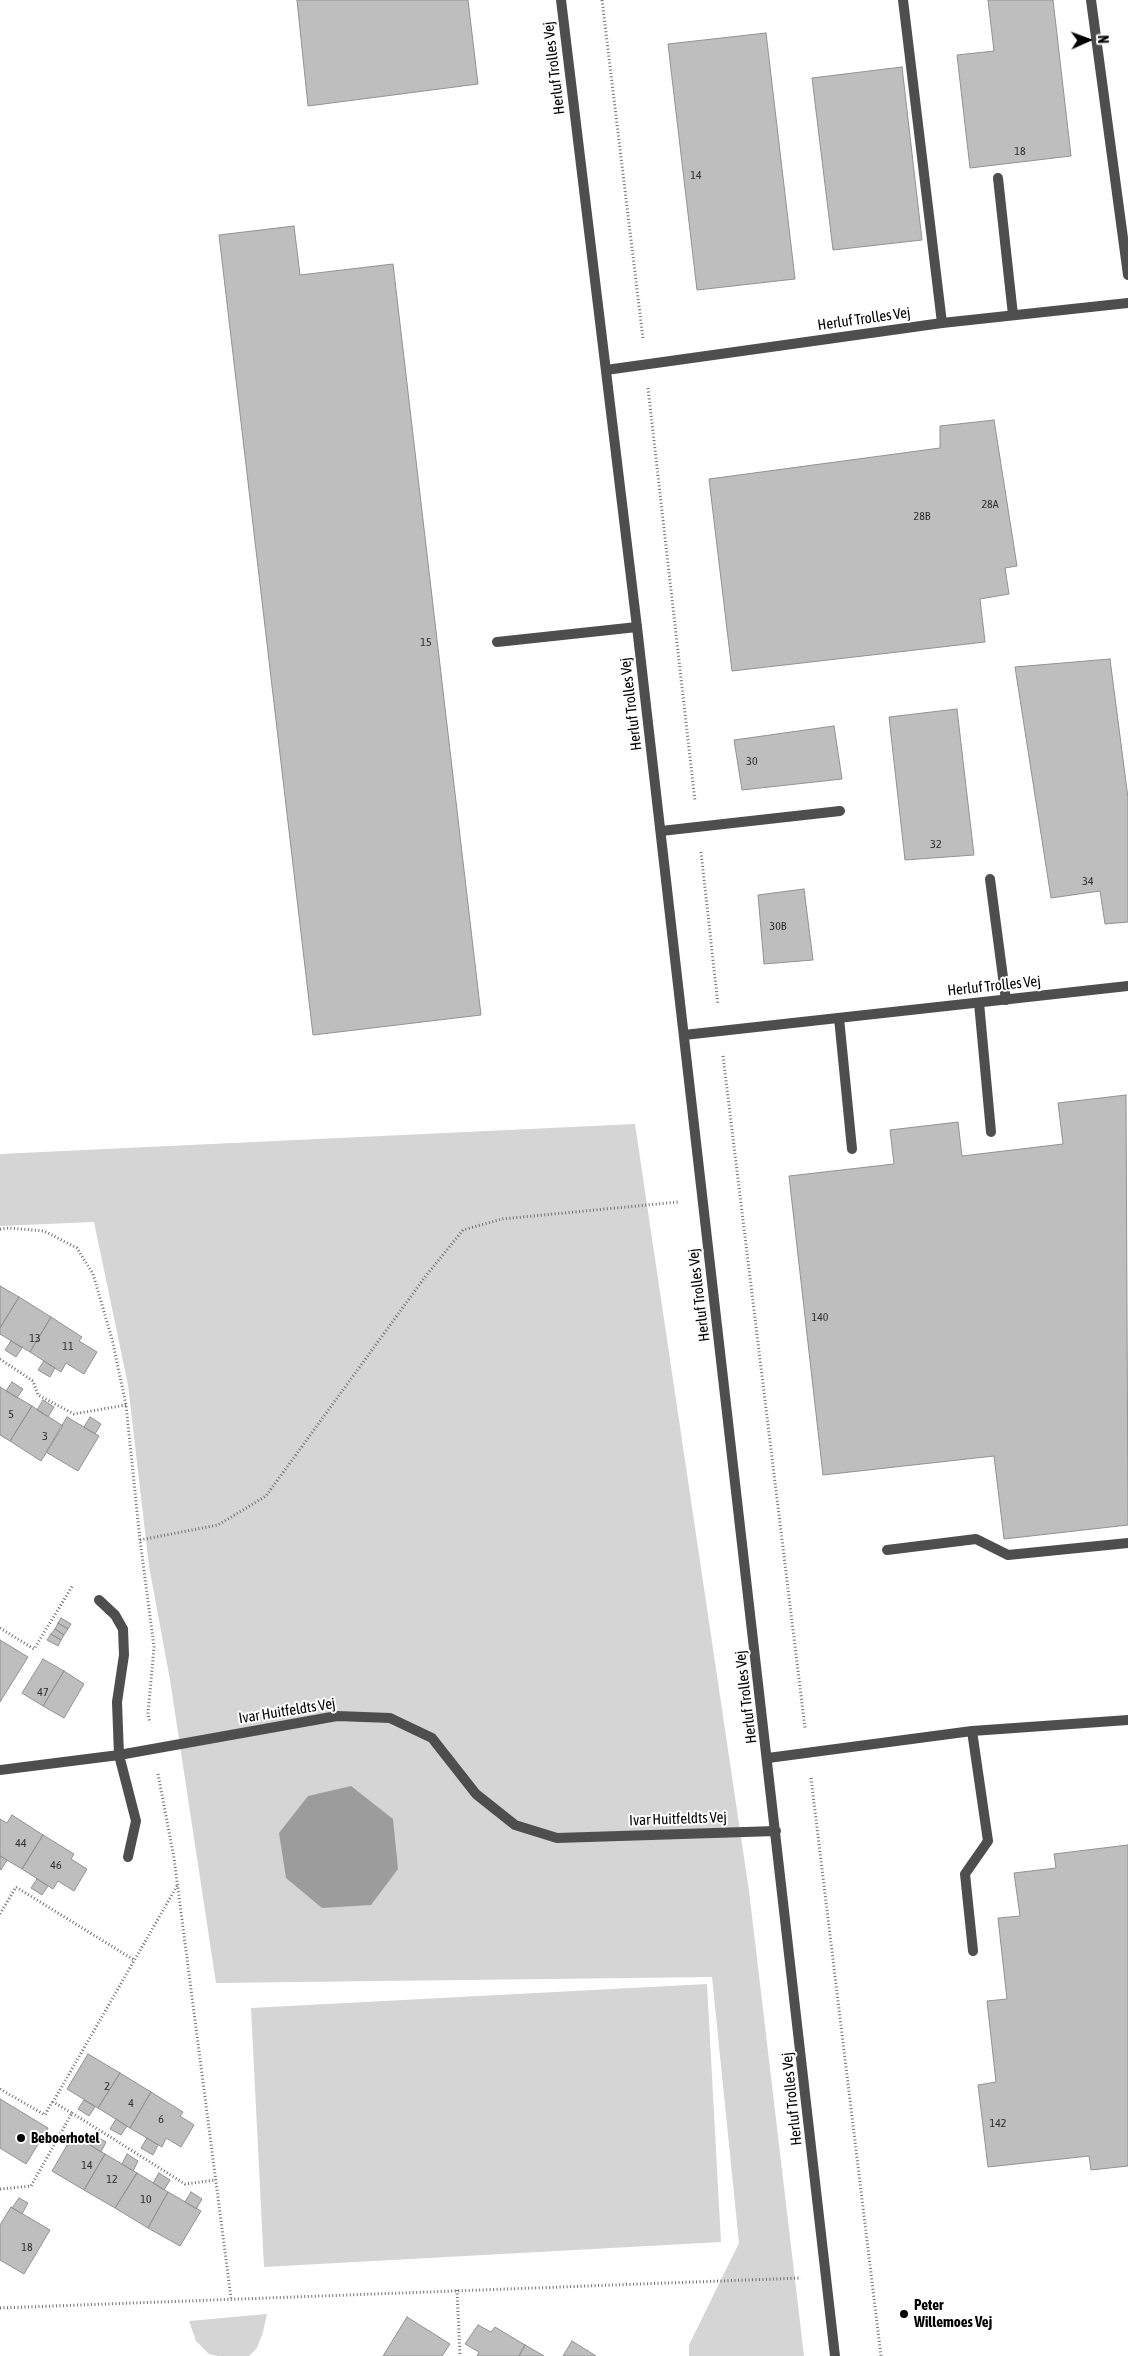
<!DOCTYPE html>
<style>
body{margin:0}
#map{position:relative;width:1128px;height:2356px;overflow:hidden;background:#fff;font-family:"Asap Condensed",sans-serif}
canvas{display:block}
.north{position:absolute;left:1063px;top:15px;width:50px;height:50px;-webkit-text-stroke:4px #fff;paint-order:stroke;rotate:88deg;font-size:14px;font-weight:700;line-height:20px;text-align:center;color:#000}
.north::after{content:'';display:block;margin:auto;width:18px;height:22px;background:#000;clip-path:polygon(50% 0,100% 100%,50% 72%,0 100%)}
</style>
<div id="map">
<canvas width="1128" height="2356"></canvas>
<div class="north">N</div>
</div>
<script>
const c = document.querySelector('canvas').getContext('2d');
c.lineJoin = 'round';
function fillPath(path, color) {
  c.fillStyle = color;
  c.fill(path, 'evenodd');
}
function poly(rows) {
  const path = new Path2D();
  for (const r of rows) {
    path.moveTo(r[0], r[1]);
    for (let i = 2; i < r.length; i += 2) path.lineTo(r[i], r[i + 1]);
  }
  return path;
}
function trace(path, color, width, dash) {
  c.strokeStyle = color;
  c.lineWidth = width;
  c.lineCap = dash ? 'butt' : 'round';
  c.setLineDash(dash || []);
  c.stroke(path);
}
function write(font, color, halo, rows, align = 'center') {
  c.font = font + ' "Asap Condensed",sans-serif';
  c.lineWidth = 4;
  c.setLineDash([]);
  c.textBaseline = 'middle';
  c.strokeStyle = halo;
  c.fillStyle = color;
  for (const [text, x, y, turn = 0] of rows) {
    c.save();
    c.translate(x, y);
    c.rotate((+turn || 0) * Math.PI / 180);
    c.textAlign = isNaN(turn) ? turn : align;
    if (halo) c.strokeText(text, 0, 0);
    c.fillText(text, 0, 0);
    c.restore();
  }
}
const green = poly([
 [635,1124,749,1891,804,2356,689,2356,689,2345,739,2243,712,1977,216,1983,170,1680,149,1566,128,1385,94,1222,0,1226,0,1154],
 [707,1984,721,2242,264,2267,251,2008],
 [267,2314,263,2332,257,2348,249,2356,218,2356,209,2354,196,2341,189,2321]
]);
const water = poly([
 [351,1786,393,1819,398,1869,371,1905,322,1908,286,1878,279,1833,308,1796]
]);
const building = poly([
 [297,0,468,0,478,84,308,106,297,0],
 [988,0,1053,0,1071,156,970,168,957,55,994,51,988,0],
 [766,33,795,279,697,290,668,44,766,33],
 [902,67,922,240,833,250,812,78,902,67],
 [294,226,300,275,393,264,481,1015,313,1035,219,235,294,226],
 [994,420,1017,566,1005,568,1009,594,980,599,985,642,732,671,709,479,940,448,940,426,994,420],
 [1110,659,1128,798,1128,922,1105,924,1100,891,1051,898,1015,667,1110,659],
 [957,709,974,855,905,860,889,717,957,709],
 [834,726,842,779,742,790,734,740,834,726],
 [804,889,813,960,764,964,758,895,804,889],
 [1126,1095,1128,1525,1004,1539,994,1456,823,1475,789,1176,894,1164,890,1130,958,1122,962,1156,1063,1144,1058,1103,1126,1095],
 [0,1286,19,1297,0,1328,0,1286],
 [19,1297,51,1317,30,1352,0,1334,0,1328,19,1297],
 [51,1317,82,1337,79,1341,97,1352,84,1374,66,1363,61,1372,30,1352,51,1317],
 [11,1341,22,1348,16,1357,5,1350,11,1341],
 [44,1361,55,1368,50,1377,38,1370,44,1361],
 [12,1382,23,1389,17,1398,6,1391,12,1382],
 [0,1387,32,1406,10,1441,0,1435,0,1387],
 [43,1400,54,1407,48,1417,37,1410,43,1400],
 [32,1406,63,1426,41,1461,10,1441,32,1406],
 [67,1417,99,1436,78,1471,46,1452,67,1417],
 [90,1417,101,1424,95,1434,84,1427,90,1417],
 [61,1618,71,1624,68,1629,58,1623,61,1618],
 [58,1623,68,1629,64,1635,55,1629,58,1623],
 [55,1629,64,1635,61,1640,51,1634,55,1629],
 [51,1634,61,1640,58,1646,47,1640,51,1634],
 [0,1640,28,1657,0,1702,0,1640],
 [43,1659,64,1671,43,1706,22,1693,43,1659],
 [64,1671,84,1684,64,1718,43,1706,64,1671],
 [12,1815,43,1835,22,1869,0,1856,0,1819,7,1823,12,1815],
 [43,1835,74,1854,71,1859,87,1869,74,1891,58,1881,53,1889,22,1869,43,1835],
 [1128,1845,1128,2166,1091,2170,1089,2156,988,2167,978,2085,996,2082,987,2001,1007,1999,998,1918,1020,1916,1014,1873,1056,1868,1054,1854,1128,1845],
 [0,1856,7,1860,1,1870,0,1869,0,1856],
 [37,1879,48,1886,42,1895,31,1888,37,1879],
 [88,2054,120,2073,98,2108,67,2089,88,2054],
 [120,2073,151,2092,130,2128,98,2108,120,2073],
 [151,2092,183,2112,180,2116,194,2125,181,2147,166,2138,162,2147,130,2128,151,2092],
 [0,2099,48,2128,26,2164,0,2148,0,2099],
 [84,2100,95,2107,89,2116,78,2109,84,2100],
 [116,2119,127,2126,121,2135,110,2129,116,2119],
 [73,2135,105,2154,84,2190,52,2171,73,2135],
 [95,2136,106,2142,101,2152,90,2145,95,2136],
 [147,2138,158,2145,153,2155,141,2148,147,2138],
 [105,2154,137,2173,115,2208,84,2190,105,2154],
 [127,2154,138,2161,133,2171,122,2164,127,2154],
 [137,2173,168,2192,148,2228,115,2208,137,2173],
 [159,2173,170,2180,164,2190,153,2183,159,2173],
 [168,2192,201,2211,180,2246,148,2228,168,2192],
 [191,2192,202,2199,196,2209,185,2202,191,2192],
 [19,2198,28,2203,22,2214,12,2208,19,2198],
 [11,2207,50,2230,24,2274,0,2260,0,2225,11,2207],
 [407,2317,450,2344,442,2356,383,2356,407,2317],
 [478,2325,491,2332,495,2327,525,2345,519,2356,477,2356,479,2352,465,2344,478,2325],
 [572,2341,596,2356,563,2356,572,2341],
 [525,2345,544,2356,519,2356,525,2345]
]);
const path = poly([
 [602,0,643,339],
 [648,388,695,801],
 [701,852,718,1005],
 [723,1056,805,1728],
 [0,1229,9,1228,44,1231,77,1248,93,1274,112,1339,126,1405,140,1540,154,1647,148,1714,150,1723],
 [0,1359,33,1381,38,1395,74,1414,126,1405],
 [140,1540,218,1525,266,1496,425,1277,463,1230,502,1219,678,1202],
 [0,1628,34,1649,73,1585],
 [158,1774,174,1858,231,2298],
 [811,1778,881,2356],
 [0,1914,16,1887,134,1960],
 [0,2089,45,2115,52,2102],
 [72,2113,185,2184,216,2180],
 [0,2189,31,2186,72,2113,53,2102,177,1886],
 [457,2290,460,2356],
 [0,2308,801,2278]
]);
const lane = poly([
 [903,0,942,323],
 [1091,0,1128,275],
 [998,178,1013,315],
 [497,642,637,627],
 [661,831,840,811],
 [990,879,1006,1000],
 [979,1003,991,1132],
 [839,1018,852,1149],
 [887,1550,976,1539,1008,1555,1128,1543],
 [972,1731,1128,1720],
 [768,1758,972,1731,988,1841,965,1874,973,1951]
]);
const street = poly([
 [561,0,637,627,835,2356],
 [606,370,942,323,1128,303],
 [684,1035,1128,986],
 [99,1600,115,1615,123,1629,124,1655,117,1702,119,1755,136,1821,128,1857],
 [0,1770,119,1755,337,1716,390,1718,432,1738,476,1794,515,1825,557,1838,776,1831]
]);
const markers = [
 [21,2138,5,"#000"],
 [904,2314,5,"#000"]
];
const numberNames = [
 ["18",1020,151],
 ["14",696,175],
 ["28A",990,504],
 ["28B",922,516],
 ["15",426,642],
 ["30",752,761],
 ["32",936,844],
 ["34",1088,881],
 ["30B",778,926],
 ["140",820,1317],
 ["13",35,1338],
 ["11",68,1346],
 ["5",11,1414],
 ["3",45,1436],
 ["47",43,1692],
 ["44",21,1843],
 ["46",56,1865],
 ["2",107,2086],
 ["4",131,2103],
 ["6",161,2119],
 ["142",998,2123],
 ["14",87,2165],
 ["12",112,2179],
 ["10",146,2199],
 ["18",27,2247]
];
const streetNames = [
 ["Herluf Trolles Vej",554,68,-97],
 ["Herluf Trolles Vej",864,319,-8],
 ["Herluf Trolles Vej",631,704,-97],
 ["Herluf Trolles Vej",994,986,-6],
 ["Herluf Trolles Vej",699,1295,-97],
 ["Herluf Trolles Vej",746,1697,-97],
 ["Ivar Huitfeldts Vej",287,1711,-9],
 ["Ivar Huitfeldts Vej",678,1819,-2],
 ["Herluf Trolles Vej",792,2099,-96]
];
const poiNames = [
 ["Beboerhotel",31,2138],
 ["Peter",914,2305],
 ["Willemoes Vej",914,2322]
];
fillPath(green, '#d5d5d5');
fillPath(water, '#9c9c9c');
fillPath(building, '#bebebe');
trace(building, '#929292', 1);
trace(path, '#707070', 3, [1, 2.5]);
trace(lane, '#4e4e4e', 10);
trace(street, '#4e4e4e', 10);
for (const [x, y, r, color] of markers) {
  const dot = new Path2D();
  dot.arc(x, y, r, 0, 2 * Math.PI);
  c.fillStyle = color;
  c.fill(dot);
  trace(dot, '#fff', 2);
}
write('12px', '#303030', null, numberNames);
write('15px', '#000', '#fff', streetNames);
write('bold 15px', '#000', '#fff', poiNames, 'left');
</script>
